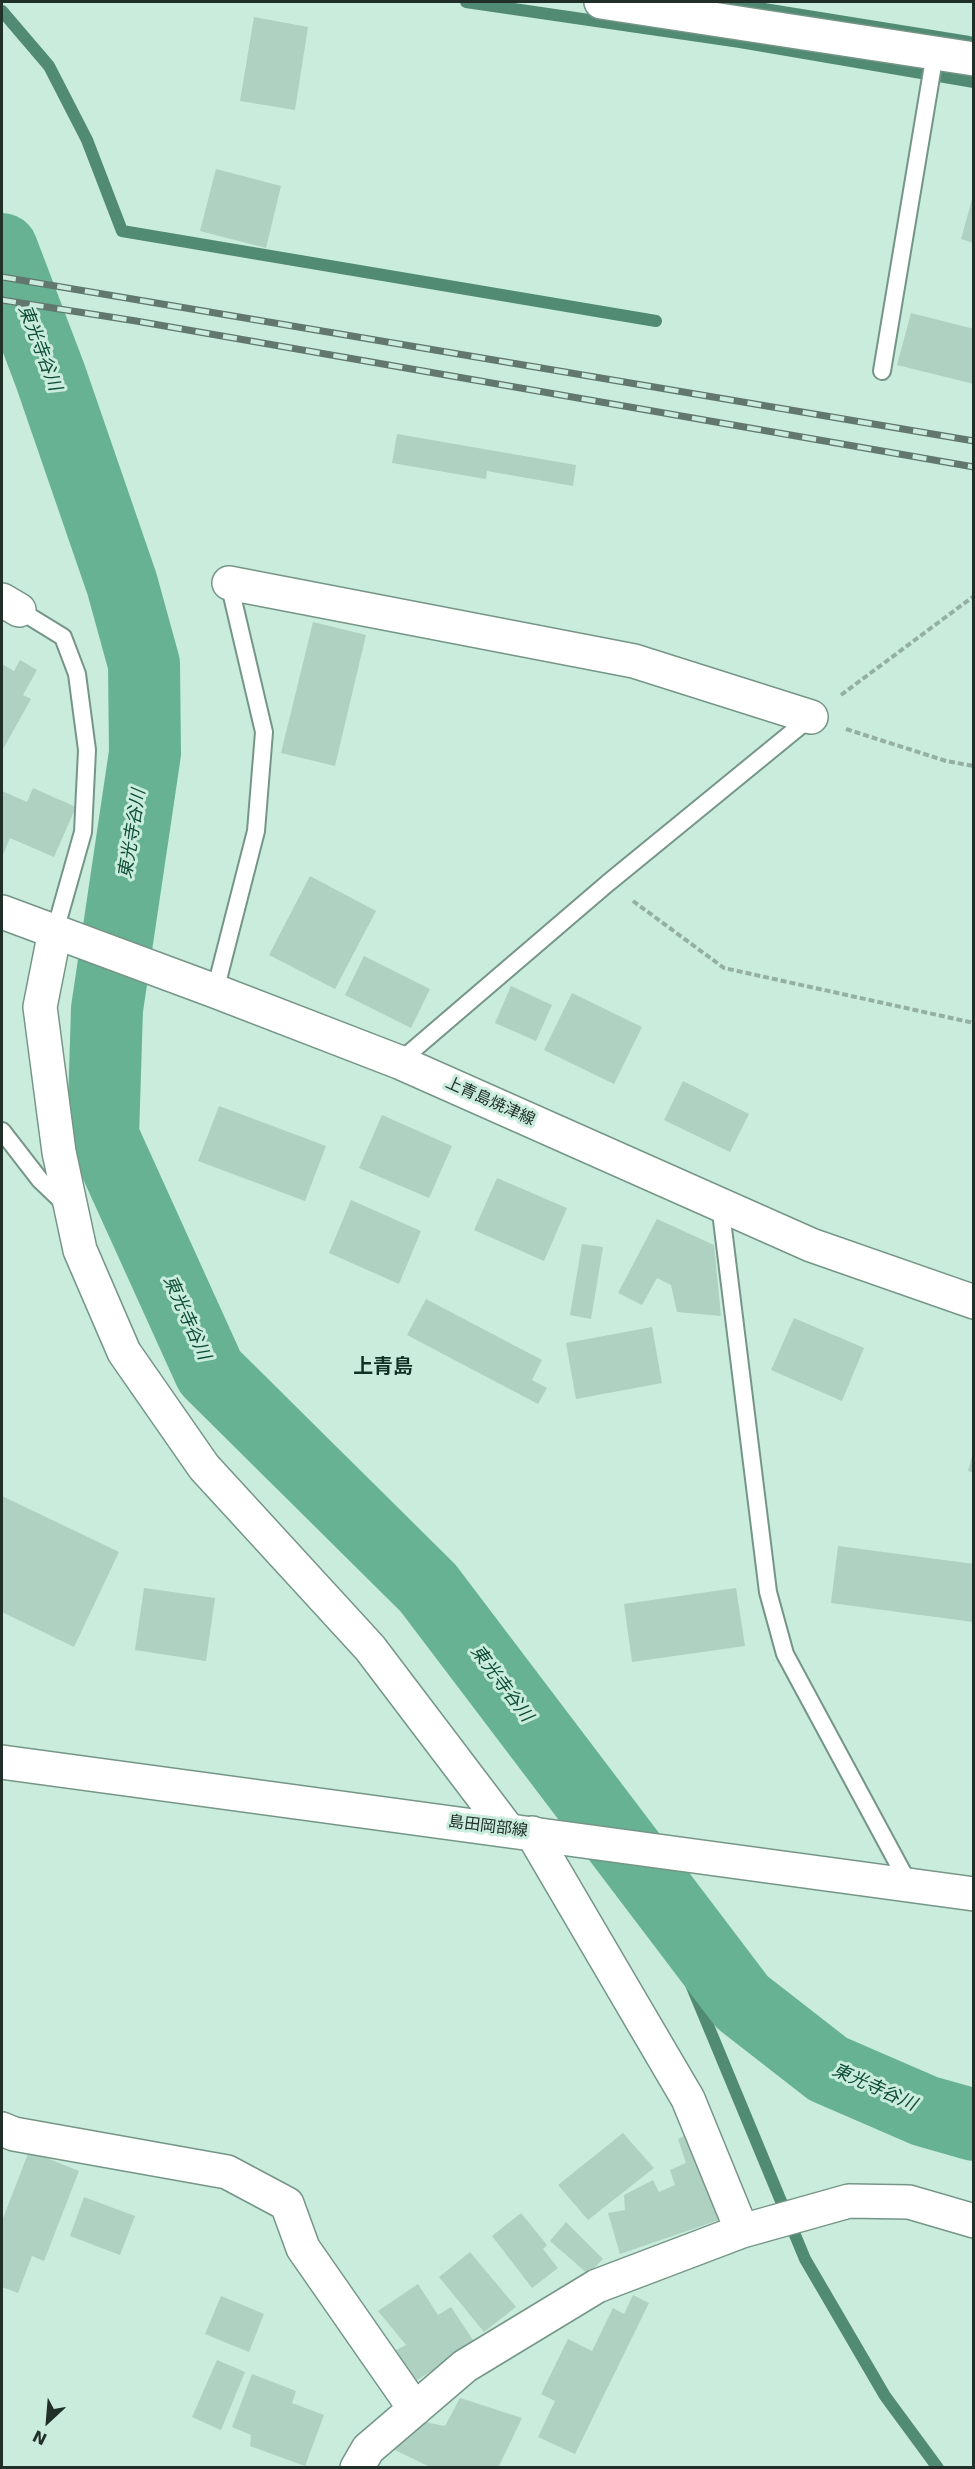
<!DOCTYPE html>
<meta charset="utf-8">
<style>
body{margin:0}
#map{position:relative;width:975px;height:2469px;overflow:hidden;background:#c9ecdc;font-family:"DejaVu Sans",sans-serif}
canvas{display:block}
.frame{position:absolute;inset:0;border:3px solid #212f29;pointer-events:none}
.north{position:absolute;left:18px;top:2391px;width:60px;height:60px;-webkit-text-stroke:4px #c9ecdc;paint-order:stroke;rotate:206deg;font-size:16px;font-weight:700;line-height:24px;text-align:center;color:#212f29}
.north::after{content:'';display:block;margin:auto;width:21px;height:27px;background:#212f29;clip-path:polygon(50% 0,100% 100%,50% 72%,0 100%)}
</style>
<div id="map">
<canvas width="975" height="2469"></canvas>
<div class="frame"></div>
<div class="north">N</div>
</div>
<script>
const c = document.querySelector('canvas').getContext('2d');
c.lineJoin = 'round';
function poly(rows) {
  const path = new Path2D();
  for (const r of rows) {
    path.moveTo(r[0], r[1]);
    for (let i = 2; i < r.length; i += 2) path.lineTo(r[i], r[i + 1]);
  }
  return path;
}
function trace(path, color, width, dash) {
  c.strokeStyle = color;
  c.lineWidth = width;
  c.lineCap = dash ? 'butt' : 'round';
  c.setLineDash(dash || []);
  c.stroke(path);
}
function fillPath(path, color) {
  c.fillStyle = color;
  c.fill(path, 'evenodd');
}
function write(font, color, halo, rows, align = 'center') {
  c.font = font + ' "DejaVu Sans","Noto Sans JP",sans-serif';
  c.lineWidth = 6;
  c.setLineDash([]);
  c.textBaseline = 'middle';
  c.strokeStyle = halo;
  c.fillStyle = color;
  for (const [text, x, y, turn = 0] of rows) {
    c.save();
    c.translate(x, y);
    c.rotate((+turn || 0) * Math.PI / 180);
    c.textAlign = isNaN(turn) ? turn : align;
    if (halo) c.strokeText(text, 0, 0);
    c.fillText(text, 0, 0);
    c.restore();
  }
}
const stream = poly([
 [466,2,740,42,974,82],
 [721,2,969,42],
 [2,11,49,66,87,140,122,231,656,321],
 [592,1804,586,1832,690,1982,805,2259,885,2396,938,2468]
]);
const river = poly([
 [2,249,50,375,122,584,144,664,145,753,107,1009,103,1136,210,1372,428,1588,742,2002,828,2069,925,2111,974,2125]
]);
const building = poly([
 [254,17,308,27,295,110,240,101],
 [216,169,281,186,266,248,200,231],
 [973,196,974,196,974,243,961,239],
 [911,313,974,329,974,384,897,365],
 [397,434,576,465,573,486,487,471,486,479,392,463],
 [313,622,366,635,335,766,281,753],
 [20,660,37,670,23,695,31,699,2,751,2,664,14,671],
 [33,788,76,807,54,857,10,838,2,857,2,791,27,802],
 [310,876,376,911,335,989,269,955],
 [364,956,430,989,411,1028,345,995],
 [511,986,552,1005,536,1041,495,1023],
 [572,993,642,1027,614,1084,544,1050],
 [683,1081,749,1114,730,1152,664,1120],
 [219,1106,326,1146,305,1201,198,1161],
 [382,1115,452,1146,429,1198,359,1168],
 [497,1178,567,1208,544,1261,474,1230],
 [351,1200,421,1231,399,1284,329,1253],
 [657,1219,714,1245,721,1316,677,1312,671,1285,657,1278,642,1305,618,1293],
 [582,1244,603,1247,591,1319,570,1315],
 [426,1299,542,1360,532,1380,547,1388,538,1404,407,1335],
 [794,1318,864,1348,842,1401,771,1370],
 [652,1327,662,1383,576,1399,566,1343],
 [973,1453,974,1453,974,1473,968,1471],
 [2,1496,119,1552,74,1647,2,1612],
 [838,1546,974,1564,973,1622,831,1603],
 [144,1588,215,1598,206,1661,135,1650],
 [736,1588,745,1646,632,1662,624,1604],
 [695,2131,722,2219,620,2254,608,2213,625,2210,624,2195,653,2180,659,2192,675,2185,670,2170,686,2163,678,2139],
 [623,2133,654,2168,588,2220,558,2185],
 [29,2151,79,2171,44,2261,32,2256,18,2293,2,2287,2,2221],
 [84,2197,135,2216,120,2255,70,2236],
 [521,2213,547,2245,543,2249,558,2268,532,2288,492,2236],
 [566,2222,603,2259,588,2274,550,2241],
 [470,2252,516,2307,484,2332,439,2277],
 [418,2284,438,2315,451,2307,475,2343,411,2384,391,2353,406,2345,378,2311],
 [633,2295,649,2303,575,2454,538,2437,555,2401,541,2394,568,2339,592,2351,613,2308,624,2314],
 [221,2296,264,2314,249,2352,205,2334],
 [217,2360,245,2372,221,2430,192,2417],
 [252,2374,296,2391,292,2403,324,2415,305,2466,250,2446,251,2435,232,2427],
 [460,2398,522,2418,498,2468,432,2468,393,2449,425,2422,445,2426]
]);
const path = poly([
 [841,695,974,596],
 [846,729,946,761,974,766],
 [633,901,724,968,974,1023]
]);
const service = poly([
 [882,371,935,53],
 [19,610,63,637,77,674,87,750,83,832,55,931],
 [215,991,256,831,264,732,229,583],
 [399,1062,608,883,811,717],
 [2,1131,40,1180,65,1204],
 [720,1204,768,1592,785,1654,910,1886]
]);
const minor = poly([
 [601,2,974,59],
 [229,583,634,661,811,717],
 [2,600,19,610],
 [55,931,40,1007,59,1152,80,1250,124,1352,204,1467,370,1648,508,1830],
 [532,1833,688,2099,742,2231],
 [2,2129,14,2134,227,2172,287,2204,303,2248,415,2409],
 [357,2468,368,2449,465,2366,597,2286,742,2231,849,2201,909,2202,974,2221]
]);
const secondary = poly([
 [2,912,215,991,399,1062,811,1245,974,1302],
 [2,1762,974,1894]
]);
const rail = poly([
 [2,277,974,441],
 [2,300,136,321,974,467]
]);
const streetNames = [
 ["上青島焼津線",490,1102,24],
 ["島田岡部線",488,1827,7]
];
const waterNames = [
 ["東光寺谷川",39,348,69],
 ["東光寺谷川",133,834,-81],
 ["東光寺谷川",186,1318,66],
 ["東光寺谷川",501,1684,53],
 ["東光寺谷川",874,2088,24]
];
const quarterNames = [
 ["上青島",383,1368]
];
trace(stream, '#528b73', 12);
trace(river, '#67b293', 72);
fillPath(building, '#aed1c1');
trace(service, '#759687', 20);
trace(minor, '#759687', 36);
trace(secondary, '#759687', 36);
trace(path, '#94b0a3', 4, [6, 3]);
trace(service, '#fff', 16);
trace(minor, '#fff', 33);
trace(secondary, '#fff', 33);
trace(rail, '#62786e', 7);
trace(rail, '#c9ecdc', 4.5, [14]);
write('16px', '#212f29', '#c9ecdc', streetNames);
write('italic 18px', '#0d4c37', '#c9ecdc', waterNames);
write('bold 20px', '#123025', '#c9ecdc', quarterNames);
</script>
